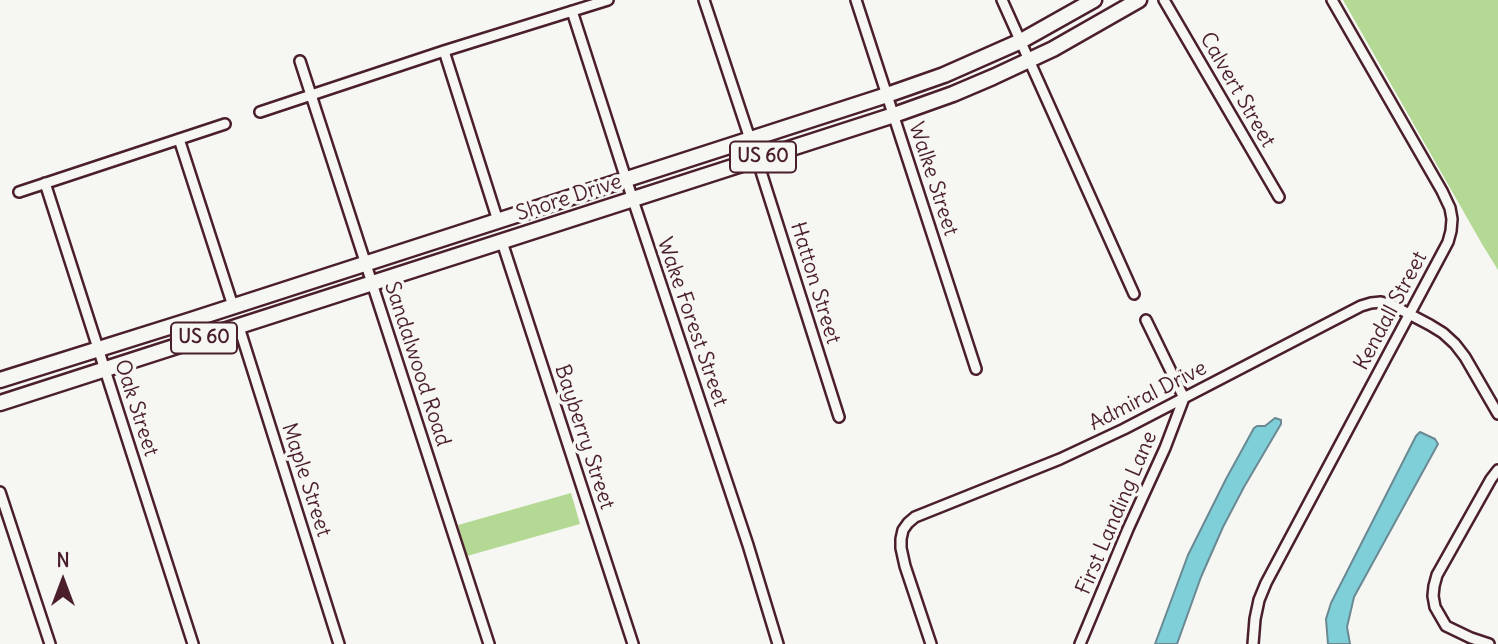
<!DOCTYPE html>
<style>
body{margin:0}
#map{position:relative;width:1498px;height:644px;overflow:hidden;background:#f6f6f2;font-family:Delius,sans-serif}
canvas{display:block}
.north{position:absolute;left:28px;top:546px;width:70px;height:70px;-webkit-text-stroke:5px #f6f6f2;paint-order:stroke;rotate:0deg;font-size:19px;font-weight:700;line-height:28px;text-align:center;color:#4a1f2b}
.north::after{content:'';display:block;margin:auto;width:24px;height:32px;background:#4a1f2b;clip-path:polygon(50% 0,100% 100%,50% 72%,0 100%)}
</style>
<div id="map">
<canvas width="1498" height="644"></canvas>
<div class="north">N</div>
</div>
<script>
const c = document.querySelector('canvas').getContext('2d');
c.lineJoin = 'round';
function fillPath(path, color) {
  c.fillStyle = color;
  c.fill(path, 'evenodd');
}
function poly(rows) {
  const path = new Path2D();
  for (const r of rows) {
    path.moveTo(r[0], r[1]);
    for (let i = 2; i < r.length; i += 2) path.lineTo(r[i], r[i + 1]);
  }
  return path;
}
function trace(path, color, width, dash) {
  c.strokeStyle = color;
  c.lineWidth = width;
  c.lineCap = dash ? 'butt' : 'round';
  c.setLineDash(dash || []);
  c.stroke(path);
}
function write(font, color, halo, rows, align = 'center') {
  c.font = font + ' Delius,sans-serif';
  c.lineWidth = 7;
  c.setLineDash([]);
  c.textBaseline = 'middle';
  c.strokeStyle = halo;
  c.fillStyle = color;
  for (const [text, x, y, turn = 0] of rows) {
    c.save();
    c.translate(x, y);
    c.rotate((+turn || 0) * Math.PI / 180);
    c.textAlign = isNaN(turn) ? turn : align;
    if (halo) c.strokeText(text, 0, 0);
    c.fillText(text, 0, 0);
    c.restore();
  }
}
const green = poly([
 [1343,0,1498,0,1498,270,1482,244],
 [571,493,580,524,467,556,458,525]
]);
const water = poly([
 [1275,418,1281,420,1281,424,1244,487,1223,527,1201,577,1177,644,1155,644,1188,555,1226,479,1254,428,1257,426,1265,426,1275,418],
 [1420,432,1435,439,1438,444,1354,597,1347,627,1350,644,1328,644,1326,619,1331,603,1416,436,1420,432]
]);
const minor = poly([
 [704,0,750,139],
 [856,0,976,369],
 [1002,0,1134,294],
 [1164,0,1279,197],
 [572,11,626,179,748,545,778,644],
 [444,51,498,221],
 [300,61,489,644],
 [260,112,444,51,608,0],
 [179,139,233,306],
 [757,159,839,417],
 [45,183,193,644],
 [19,192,225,124],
 [502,242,633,644],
 [239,327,339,644],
 [0,492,50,644],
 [931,644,905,566,901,548,901,539,903,530,908,523,915,517,1060,459,1124,429,1361,306,1371,303,1381,302,1392,305,1430,325,1443,333,1455,344,1465,357,1498,414],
 [1080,644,1128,529,1165,448,1184,398,1146,320],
 [1253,644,1255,619,1259,600,1266,583,1448,242,1451,231,1452,219,1450,208,1442,191,1332,0],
 [1489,644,1471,638,1446,626,1435,607,1433,596,1434,586,1437,575,1491,479,1498,470]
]);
const trunk = poly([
 [0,380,188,321,887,95,944,75,1021,41,1094,0],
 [0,403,894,115,953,94,993,77,1053,49,1139,0]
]);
const shields = [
 [763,157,66],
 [204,338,66]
];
const shieldNames = [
 ["US 60",763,157],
 ["US 60",204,338]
];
const streetNames = [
 ["Calvert Street",1237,90,60],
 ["Walke Street",933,179,72],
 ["Shore Drive",569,198,-18],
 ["Hatton Street",815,283,73],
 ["Kendall Street",1391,311,-62],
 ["Wake Forest Street",692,322,71],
 ["Sandalwood Road",417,364,72],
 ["Admiral Drive",1148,396,-27],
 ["Oak Street",136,408,72],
 ["Bayberry Street",584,437,72],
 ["Maple Street",306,480,72],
 ["First Landing Lane",1117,513,-67]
];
fillPath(green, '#b4d994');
fillPath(water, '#7fcfd9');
trace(water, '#6a8993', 2);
trace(minor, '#4a1f2b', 14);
trace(trunk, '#4a1f2b', 19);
trace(minor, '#f6f6f2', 9);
trace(trunk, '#f6f6f2', 14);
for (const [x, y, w] of shields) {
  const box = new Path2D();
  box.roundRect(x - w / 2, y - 15.5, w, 31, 5);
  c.fillStyle = '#f6f6f2';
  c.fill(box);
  trace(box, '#4a1f2b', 2);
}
write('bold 19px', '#4a1f2b', null, shieldNames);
write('21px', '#4a1f2b', '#f6f6f2', streetNames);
</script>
